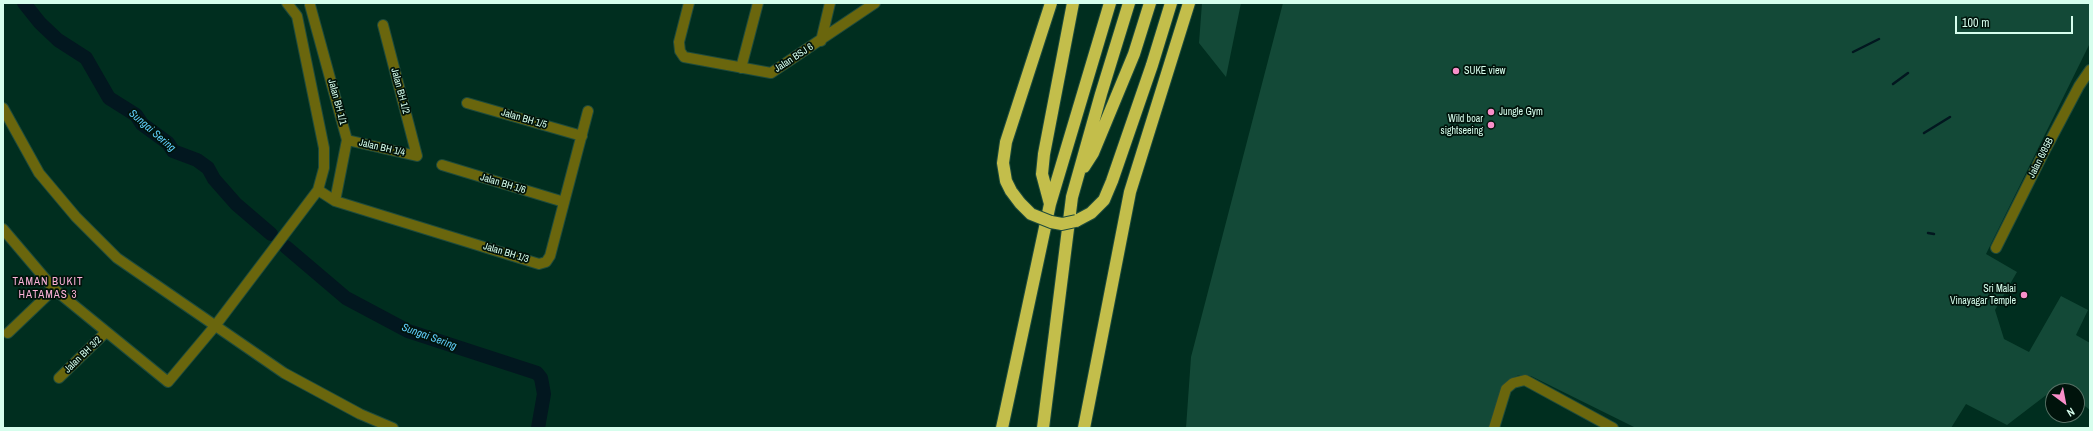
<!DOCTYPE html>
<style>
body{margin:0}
#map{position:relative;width:2093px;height:431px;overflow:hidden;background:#002e1f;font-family:"Archivo Narrow",sans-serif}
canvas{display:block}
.frame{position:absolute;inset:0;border:4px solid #d6feed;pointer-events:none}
.north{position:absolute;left:2045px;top:383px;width:40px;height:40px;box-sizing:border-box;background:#00130b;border:1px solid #567165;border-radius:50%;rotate:148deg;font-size:11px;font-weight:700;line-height:16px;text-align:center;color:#d6feed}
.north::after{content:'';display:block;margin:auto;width:14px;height:18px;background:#f98fc9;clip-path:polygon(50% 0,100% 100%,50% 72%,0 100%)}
.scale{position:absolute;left:1955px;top:16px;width:118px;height:18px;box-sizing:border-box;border:2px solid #d6feed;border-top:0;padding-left:5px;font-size:12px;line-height:14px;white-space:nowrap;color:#d6feed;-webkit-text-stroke:3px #00130b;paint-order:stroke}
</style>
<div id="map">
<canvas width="2093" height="431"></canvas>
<div class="frame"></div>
<div class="north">N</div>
<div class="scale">100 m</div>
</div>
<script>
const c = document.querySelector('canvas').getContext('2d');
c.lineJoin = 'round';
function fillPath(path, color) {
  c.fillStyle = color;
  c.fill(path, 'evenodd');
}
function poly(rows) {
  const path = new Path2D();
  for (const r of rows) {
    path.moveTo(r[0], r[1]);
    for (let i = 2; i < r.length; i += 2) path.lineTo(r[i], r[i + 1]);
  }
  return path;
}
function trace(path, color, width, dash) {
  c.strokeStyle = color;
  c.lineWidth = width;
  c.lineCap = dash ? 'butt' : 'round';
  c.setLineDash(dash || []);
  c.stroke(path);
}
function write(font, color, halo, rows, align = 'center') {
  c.font = font + ' "Archivo Narrow",sans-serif';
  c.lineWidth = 3.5;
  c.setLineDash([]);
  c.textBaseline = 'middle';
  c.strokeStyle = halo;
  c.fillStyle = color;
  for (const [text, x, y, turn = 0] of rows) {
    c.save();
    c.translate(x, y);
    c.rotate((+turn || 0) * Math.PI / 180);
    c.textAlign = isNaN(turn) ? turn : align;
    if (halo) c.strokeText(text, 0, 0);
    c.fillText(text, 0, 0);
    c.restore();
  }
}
const green = poly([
 [1202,3,1241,3,1226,77,1199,43],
 [1283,3,2090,3,2090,43,1986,254,2017,272,1995,310,2004,339,2029,352,2061,296,2088,310,2076,335,2090,343,2090,410,2077,400,2077,391,2064,391,2058,386,2007,425,1966,404,1951,428,1636,428,1531,376,1519,375,1510,379,1502,386,1489,428,1186,428,1191,357]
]);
const stream = poly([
 [1853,52,1879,39],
 [1893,84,1908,73],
 [1924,133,1950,117],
 [1928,233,1934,234]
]);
const river = poly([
 [24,3,40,23,58,40,86,58,109,98,136,115,142,124,168,143,173,151,197,160,208,168,214,179,236,204,271,234],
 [286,247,346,298,408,331,537,373,541,378,544,394,538,428]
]);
const minor = poly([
 [689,3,679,42,680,51,684,57,771,73,875,3],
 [310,5,347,140,335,201],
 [821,41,830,3],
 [741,68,758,3],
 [467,103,582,136],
 [3,108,39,173,76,217,117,258,284,373,360,414,393,428],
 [347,140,417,156,383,25],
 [442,165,564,202],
 [318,190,335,201,539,264,546,262,550,256,588,111],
 [3,229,54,289,168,382,215,326,318,190,324,168,324,148,297,16,287,3],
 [1996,248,2042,156,2079,86,2090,70],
 [8,333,54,289],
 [59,378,106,332],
 [1494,428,1506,389,1513,383,1525,380,1613,428]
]);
const highway = poly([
 [1084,167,1093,153,1134,54,1150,3],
 [1050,204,1042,174,1044,154,1073,3],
 [1076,221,1091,213,1104,200,1112,181,1152,65,1171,3],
 [1002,428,1050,204,1110,3],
 [1043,428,1072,197,1101,94,1129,3],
 [1084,428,1130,192,1189,3]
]);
const highwayBridge = poly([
 [1051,3,1006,142,1003,163,1006,181,1011,191,1020,203,1031,214,1051,222,1062,224,1076,221]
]);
const markers = [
 [1456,71,4,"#f98fc9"],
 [1491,112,4,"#f98fc9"],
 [1491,125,4,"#f98fc9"],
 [2024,295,4,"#f98fc9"]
];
const streetNames = [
 ["Jalan BSJ 6",794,58,-33],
 ["Jalan BH 1/2",400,91,75],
 ["Jalan BH 1/1",337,102,75],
 ["Jalan BH 1/5",524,119,16],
 ["Jalan BH 1/4",382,148,13],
 ["Jalan 6/95B",2041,158,-63],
 ["Jalan BH 1/6",503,184,17],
 ["Jalan BH 1/3",506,253,17],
 ["Jalan BH 3/2",83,355,-44]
];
const poiNames = [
 ["SUKE view",1464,71],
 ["Jungle Gym",1499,112],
 ["Wild boar",1483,119,"right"],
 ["sightseeing",1483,131,"right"],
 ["Sri Malai",2016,289,"right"],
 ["Vinayagar Temple",2016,301,"right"]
];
const waterNames = [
 ["Sungai Sering",152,131,41],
 ["Sungai Sering",429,337,20]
];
const neighbourhoodNames = [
 ["TAMAN BUKIT",48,282],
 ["HATAMAS 3",48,295]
];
fillPath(green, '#134937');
trace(stream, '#02171f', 2.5);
trace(river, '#02171f', 14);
trace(minor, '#1e4b3c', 12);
trace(highway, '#1e4b3c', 14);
trace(minor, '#6a660d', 10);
trace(highway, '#c3be4b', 12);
trace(highwayBridge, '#1e4b3c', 14, []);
trace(highwayBridge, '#c3be4b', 12);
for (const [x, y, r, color] of markers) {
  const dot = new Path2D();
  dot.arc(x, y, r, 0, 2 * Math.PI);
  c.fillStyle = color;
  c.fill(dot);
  trace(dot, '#00130b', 1.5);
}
write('10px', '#d6feed', '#00130b', streetNames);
write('10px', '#d6feed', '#00130b', poiNames, 'left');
write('italic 11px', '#5fcefa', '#00130b', waterNames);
c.letterSpacing = '1px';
write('11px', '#fcb1d8', '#00130b', neighbourhoodNames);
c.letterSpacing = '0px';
</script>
